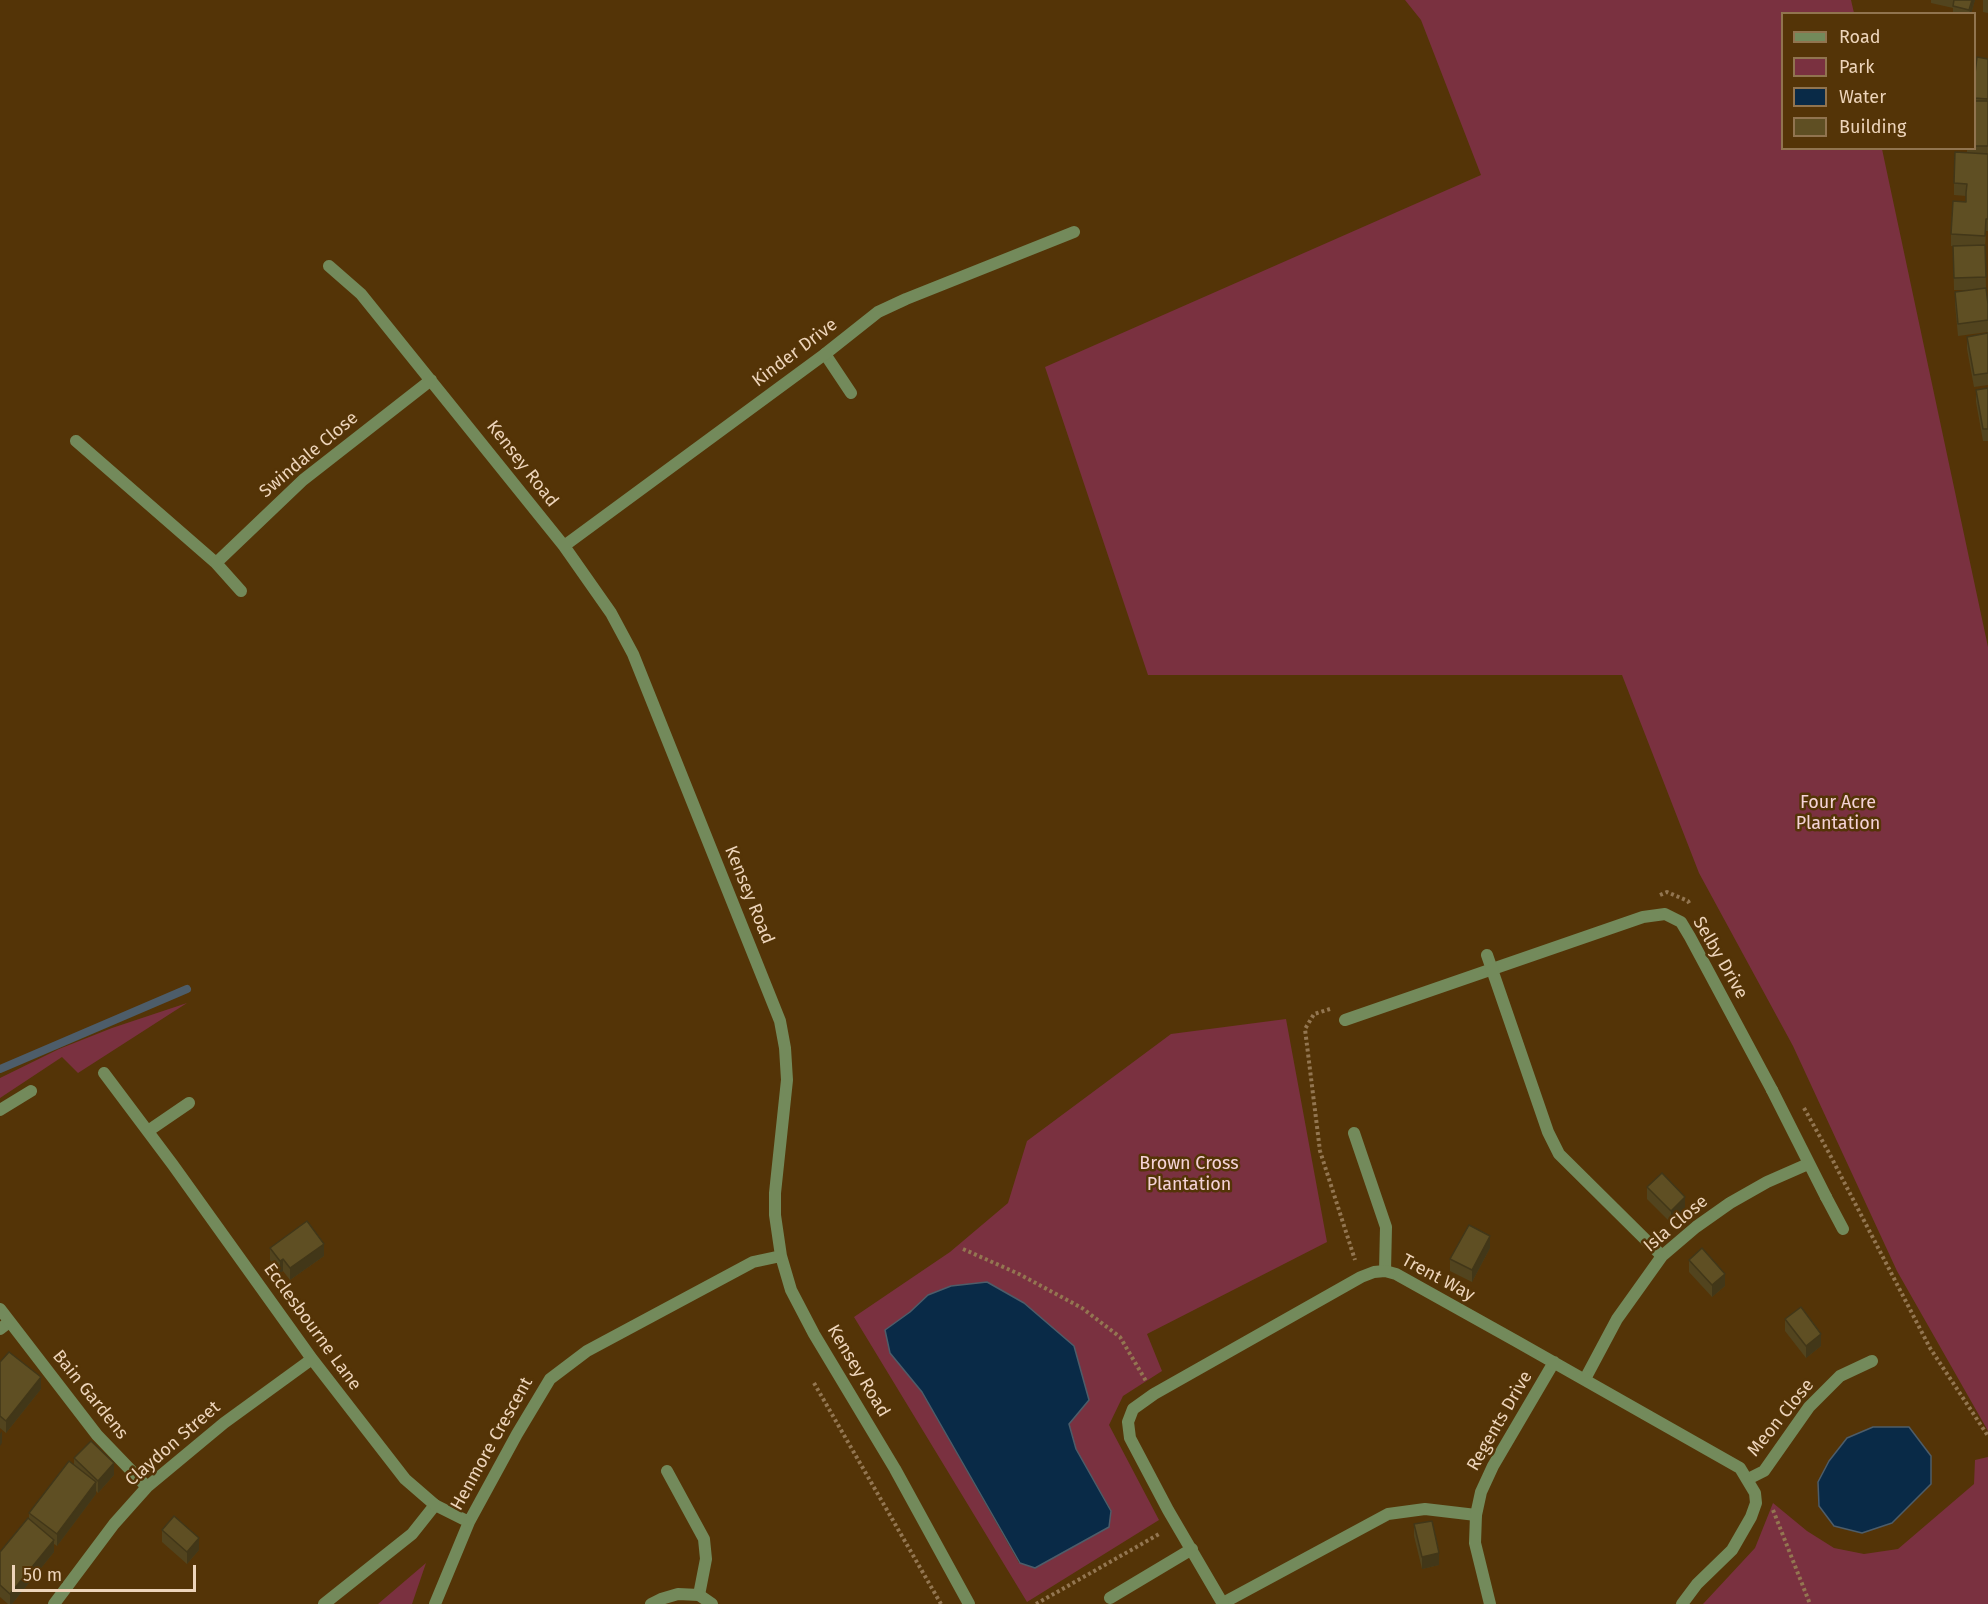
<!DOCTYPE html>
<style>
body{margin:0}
#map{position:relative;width:1988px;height:1604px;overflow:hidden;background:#543407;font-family:"Fira Sans",sans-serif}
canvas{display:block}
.legend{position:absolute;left:1781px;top:12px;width:195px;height:138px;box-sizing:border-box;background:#543407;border:2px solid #91744f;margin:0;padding:8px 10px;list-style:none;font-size:18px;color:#edd4ba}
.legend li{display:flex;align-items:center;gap:12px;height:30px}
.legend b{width:30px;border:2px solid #91744f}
.scale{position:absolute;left:12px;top:1565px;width:184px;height:27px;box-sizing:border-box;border:3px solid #edd4ba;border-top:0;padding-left:8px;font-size:18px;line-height:21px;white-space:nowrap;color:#edd4ba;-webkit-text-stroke:4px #543407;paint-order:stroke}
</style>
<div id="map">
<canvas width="1988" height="1604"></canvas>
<ul class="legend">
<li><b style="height:8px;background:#738a5b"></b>Road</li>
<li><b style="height:16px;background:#7a3140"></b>Park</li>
<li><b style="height:16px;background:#092a47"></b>Water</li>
<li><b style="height:16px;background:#5f4f23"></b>Building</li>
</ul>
<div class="scale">50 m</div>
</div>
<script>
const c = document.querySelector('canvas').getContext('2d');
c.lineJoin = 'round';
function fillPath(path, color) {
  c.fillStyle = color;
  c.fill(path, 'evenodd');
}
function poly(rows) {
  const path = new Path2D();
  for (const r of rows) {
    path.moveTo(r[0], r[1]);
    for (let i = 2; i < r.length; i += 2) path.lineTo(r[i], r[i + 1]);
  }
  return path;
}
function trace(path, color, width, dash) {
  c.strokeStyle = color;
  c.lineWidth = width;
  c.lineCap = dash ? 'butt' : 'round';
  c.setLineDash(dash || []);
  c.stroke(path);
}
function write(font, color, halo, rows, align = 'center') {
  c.font = font + ' "Fira Sans",sans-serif';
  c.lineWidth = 5;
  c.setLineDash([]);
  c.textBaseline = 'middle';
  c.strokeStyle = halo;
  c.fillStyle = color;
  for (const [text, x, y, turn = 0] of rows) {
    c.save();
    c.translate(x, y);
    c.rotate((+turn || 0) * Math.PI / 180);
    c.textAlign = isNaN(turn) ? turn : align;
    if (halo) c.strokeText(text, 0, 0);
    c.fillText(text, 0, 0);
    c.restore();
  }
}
const green = poly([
 [1405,0,1851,0,1854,13,1782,14,1782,148,1882,149,1988,647,1988,1431,1897,1271,1793,1046,1699,873,1622,675,1148,675,1045,367,1481,175,1421,20],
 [187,1003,78,1073,62,1057,0,1098,0,1078,59,1049,112,1028],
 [1286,1019,1327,1242,1147,1334,1162,1371,1123,1396,1109,1425,1159,1520,1027,1602,854,1317,950,1252,1008,1203,1027,1141,1171,1034],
 [928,1295,1069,1424,1076,1449,1111,1510,1019,1563,922,1392,890,1353,910,1312],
 [1988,1457,1988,1604,1703,1604,1755,1548,1773,1503,1807,1531,1834,1548,1864,1554,1898,1549,1974,1484,1975,1460],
 [426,1563,412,1604,378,1604]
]);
const water = poly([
 [987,1282,1024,1303,1074,1346,1089,1400,1069,1424,1076,1449,1111,1511,1109,1527,1035,1568,1020,1563,922,1392,890,1353,885,1330,910,1312,928,1295,951,1286,987,1282],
 [1873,1427,1909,1427,1931,1456,1931,1484,1892,1523,1862,1533,1834,1526,1819,1506,1818,1482,1829,1461,1847,1438,1873,1427]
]);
const stream = poly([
 [0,1069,187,989]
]);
const path = poly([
 [1660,895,1667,892,1688,901,1690,905],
 [1330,1009,1314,1014,1305,1029,1320,1151,1355,1260],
 [1804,1108,1829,1153,1930,1348,1988,1436],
 [963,1249,1019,1274,1082,1308,1120,1337,1146,1381],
 [814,1383,941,1604],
 [1773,1510,1810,1604],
 [1036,1604,1161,1533]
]);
const service = poly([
 [825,354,851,393],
 [1345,1020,1643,917,1665,914,1681,922,1690,937,1772,1090],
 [0,1110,31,1091],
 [1354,1133,1386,1227,1385,1271],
 [1826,1197,1843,1229],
 [0,1329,9,1322],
 [667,1471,704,1539,706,1559,699,1595],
 [1748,1479,1764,1471,1809,1407,1840,1376,1872,1361],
 [1110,1598,1192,1549],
 [1223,1603,1388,1514,1425,1509,1476,1515],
 [324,1604,412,1534,435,1505]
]);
const minor = poly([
 [329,266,361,294,564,546,611,613,633,654,780,1021,785,1048,787,1080,775,1193,775,1215,781,1256,791,1290,814,1334,895,1469,969,1604],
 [76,441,216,563,241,591],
 [564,546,825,354,878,312,906,299,1074,232],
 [216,563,303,480,431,380],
 [1487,955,1548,1132,1559,1154,1662,1256],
 [104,1073,173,1165,312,1359,405,1479,435,1505,469,1522],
 [1772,1090,1826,1197],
 [148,1131,189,1103],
 [0,1309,97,1435,147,1487],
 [1585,1379,1617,1319,1662,1256,1696,1227,1730,1203,1767,1182,1808,1164],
 [54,1604,114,1524,147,1487,224,1423,312,1359],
 [435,1604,469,1522,517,1434,550,1379,587,1351,753,1262,781,1256],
 [651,1604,661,1599,678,1594,699,1595,712,1604],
 [1223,1604,1168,1510,1130,1438,1128,1422,1133,1409,1154,1394,1361,1277,1374,1272,1385,1271,1396,1274,1516,1341,1740,1468,1755,1493,1756,1503,1751,1517,1732,1550,1697,1584,1682,1604],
 [1490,1604,1475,1543,1476,1515,1481,1492,1493,1466,1554,1362]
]);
const wall = poly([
 [1931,0,1975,0,1971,14,1953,14,1953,8,1931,3],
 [1983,0,1988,0,1988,13,1983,12],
 [1988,59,1988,231,1986,231,1985,248,1986,288,1988,304,1988,332,1958,336,1955,304,1955,292,1971,290,1954,290,1953,246,1951,246,1951,234,1966,202,1966,196,1954,195,1954,183,1967,153,1967,148,1974,148,1974,82],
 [1988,333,1988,385,1974,387,1967,349,1967,337],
 [1988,388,1988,441,1983,441,1976,402,1976,390],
 [1647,1187,1685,1209,1671,1223,1647,1199],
 [270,1248,324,1256,290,1280,283,1271,280,1273,270,1260],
 [1490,1248,1472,1282,1450,1271,1450,1259],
 [1689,1260,1725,1286,1712,1297,1689,1272],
 [1785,1319,1821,1346,1806,1358,1785,1331],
 [0,1362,41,1389,6,1433,0,1428],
 [74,1458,114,1475,98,1493,96,1491,96,1494,57,1546,54,1544,54,1552,12,1604,8,1604,0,1597,0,1552,29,1520,29,1513,74,1465],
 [1414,1524,1439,1565,1422,1569,1414,1536],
 [162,1530,199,1550,187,1564,162,1542]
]);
const shadedWall = poly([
 [1972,0,1975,0,1971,14,1969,14],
 [1685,1197,1685,1209,1671,1223,1671,1211],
 [1490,1236,1490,1248,1472,1282,1472,1270],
 [324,1244,324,1256,290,1280,290,1268],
 [283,1259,283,1271,280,1273,280,1261],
 [1725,1274,1725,1286,1712,1297,1712,1285],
 [1821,1334,1821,1346,1806,1358,1806,1346],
 [41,1377,41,1389,6,1433,6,1421],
 [2,1431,2,1443,0,1446,0,1434],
 [114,1463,114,1475,98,1493,98,1481],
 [96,1482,96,1494,57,1546,57,1534],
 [199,1538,199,1550,187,1564,187,1552],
 [54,1540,54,1552,12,1604,10,1604,10,1594],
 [1439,1553,1439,1565,1422,1569,1422,1557]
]);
const building = poly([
 [1954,0,1972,0,1969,10,1953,6,1954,0],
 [1977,57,1988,59,1988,99,1974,98,1974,82,1977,57],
 [1974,101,1988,101,1988,146,1974,146,1974,101],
 [1955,152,1988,154,1988,219,1986,219,1985,236,1951,234,1953,201,1966,202,1966,193,1967,184,1954,183,1955,152],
 [1985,245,1986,277,1954,278,1953,246,1985,245],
 [1986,288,1988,304,1988,320,1958,324,1955,292,1986,288],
 [1988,333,1988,373,1974,375,1967,337,1988,333],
 [1988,388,1988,429,1983,429,1976,390,1988,388],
 [1662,1173,1685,1197,1671,1211,1647,1187,1662,1173],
 [307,1221,324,1244,290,1268,283,1259,280,1261,270,1248,307,1221],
 [1469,1225,1490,1236,1472,1270,1450,1259,1469,1225],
 [1702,1248,1725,1274,1712,1285,1689,1260,1702,1248],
 [1801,1307,1821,1334,1806,1346,1785,1319,1801,1307],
 [9,1352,41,1377,6,1421,0,1416,0,1362,9,1352],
 [91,1441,114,1463,98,1481,74,1458,91,1441],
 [69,1461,96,1482,57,1534,29,1513,69,1461],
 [174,1516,199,1538,187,1552,162,1530,174,1516],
 [28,1518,54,1540,10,1594,0,1585,0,1552,28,1518],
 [1432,1521,1439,1553,1422,1557,1414,1524,1432,1521]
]);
const streetNames = [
 ["Kinder Drive",795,353,-37],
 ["Swindale Close",309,455,-40],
 ["Kensey Road",522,464,52],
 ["Kensey Road",749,895,68],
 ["Selby Drive",1720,958,60],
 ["Isla Close",1676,1224,-40],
 ["Trent Way",1438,1278,28],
 ["Ecclesbourne Lane",312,1327,54],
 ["Kensey Road",858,1371,59],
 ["Bain Gardens",90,1395,51],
 ["Meon Close",1781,1418,-51],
 ["Regents Drive",1500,1421,-60],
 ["Claydon Street",173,1444,-41],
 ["Henmore Crescent",492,1444,-61]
];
const parkNames = [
 ["Four Acre",1838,803],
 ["Plantation",1838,824],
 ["Brown Cross",1189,1164],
 ["Plantation",1189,1185]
];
fillPath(green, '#7a3140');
fillPath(water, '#092a47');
trace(water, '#4d5d6a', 1.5);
trace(stream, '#4d5d6a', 8);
trace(path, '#937651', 4, [3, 3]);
trace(service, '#738a5b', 12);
trace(minor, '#738a5b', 12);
fillPath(wall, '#52441e');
fillPath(shadedWall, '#423718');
fillPath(building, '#5f4f23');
trace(building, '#423718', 1.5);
write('18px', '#edd4ba', '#543407', streetNames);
write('18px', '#f5d3d7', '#543407', parkNames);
</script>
